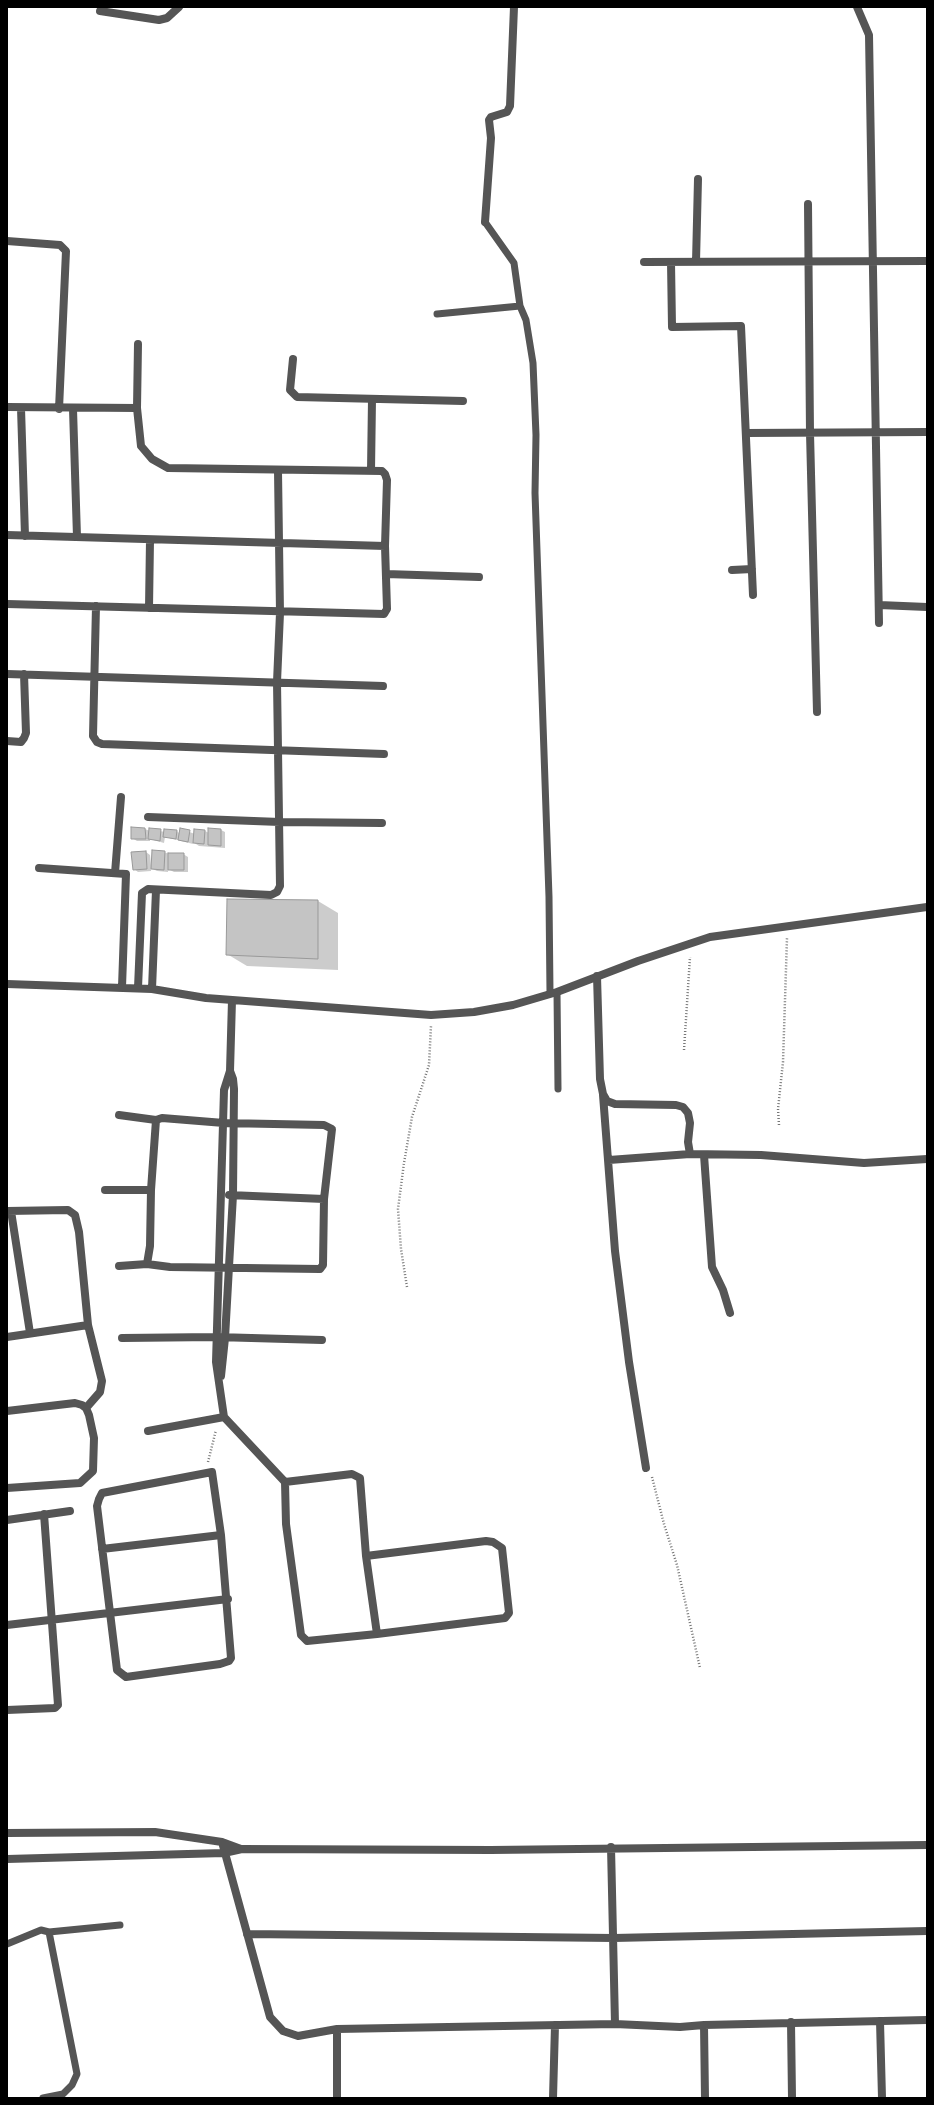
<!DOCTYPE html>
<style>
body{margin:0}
#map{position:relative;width:934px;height:2105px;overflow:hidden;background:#fff;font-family:Inter,sans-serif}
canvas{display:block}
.frame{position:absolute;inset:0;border:8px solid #000;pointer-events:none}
</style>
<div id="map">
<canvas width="934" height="2105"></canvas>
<div class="frame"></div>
</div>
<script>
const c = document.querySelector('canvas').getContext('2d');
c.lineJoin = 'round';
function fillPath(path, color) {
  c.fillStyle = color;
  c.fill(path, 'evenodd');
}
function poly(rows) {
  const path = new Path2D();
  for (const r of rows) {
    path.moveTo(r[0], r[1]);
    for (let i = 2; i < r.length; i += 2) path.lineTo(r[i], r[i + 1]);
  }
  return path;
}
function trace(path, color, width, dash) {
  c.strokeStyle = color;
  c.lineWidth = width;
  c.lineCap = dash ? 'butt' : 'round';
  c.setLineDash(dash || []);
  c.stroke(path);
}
const shadow = poly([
 [132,828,145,829,150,831,150,829,165,832,177,831,180,834,181,829,195,834,205,831,209,833,221,830,225,832,225,848,199,846,193,842,193,844,165,837,164,843,150,839,150,841,137,841,132,838],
 [146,852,150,855,151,865,164,852,169,854,183,854,188,857,188,872,174,872,168,869,168,872,157,871,151,868,151,871,138,872,134,869],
 [318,901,338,913,338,970,247,966,227,954]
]);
const building = poly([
 [131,827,145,828,146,839,131,839,131,827],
 [149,828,161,829,160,841,148,839,149,828],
 [180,828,190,830,188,842,178,840,180,828],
 [208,828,221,829,221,846,208,845,208,828],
 [164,829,177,830,176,839,163,837,164,829],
 [194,829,205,830,204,844,193,843,194,829],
 [152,850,165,851,164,870,151,869,152,850],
 [146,851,147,869,133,870,131,852,146,851],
 [168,853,184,853,184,870,168,870,168,853],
 [227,899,318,900,318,959,226,955,227,899]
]);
const path = poly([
 [684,1050,690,957],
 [779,1125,778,1109,783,1062,787,938],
 [407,1287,401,1249,398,1209,404,1163,412,1117,429,1065,431,1026],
 [208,1462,216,1430],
 [652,1477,664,1524,677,1565,700,1668]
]);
const service = poly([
 [485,222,514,263,520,306,526,320,533,363,536,435,535,493,549,897,550,993],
 [437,314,520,306],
 [557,992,558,1089],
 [49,1932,120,1925],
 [7,1944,41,1930,49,1932,77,2074,72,2085,63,2094,43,2098]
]);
const minor = poly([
 [857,7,869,35,879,623],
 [100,11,159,20,167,18,179,7],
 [808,204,810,433,817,712],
 [485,222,491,138,489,120,491,117,507,112,510,106,514,7],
 [7,241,60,245,66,251,59,409],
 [644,262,927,261],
 [671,262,672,327,741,326,753,595],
 [696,262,698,179],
 [293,359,290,390,297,397,463,401],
 [7,407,137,408],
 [21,408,25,536],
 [73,409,77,537],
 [746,433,927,432],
 [371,471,372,399],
 [7,535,385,546],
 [732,570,752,569],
 [386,574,479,577],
 [7,604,384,614,387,609,385,546,387,480,385,474,382,471,168,468,152,459,141,446,137,408,138,344],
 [879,605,927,607],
 [96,606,93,736,97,742,102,744,384,754],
 [149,608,150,540],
 [7,674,383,686],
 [7,741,21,742,24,738,26,733,24,674],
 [148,817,280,822,382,823],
 [39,868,126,874,122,987],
 [115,873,121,797],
 [597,976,600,1079,603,1094,607,1101,615,1104,676,1105,683,1107,688,1113,690,1123,688,1142,690,1154,761,1155,864,1163,927,1159],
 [7,984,152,989,206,998,431,1015,474,1012,513,1005,557,992,638,961,710,937,927,907],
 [138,988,142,893,148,889,271,895,277,892,280,886,277,682,280,613,278,471],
 [152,989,156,890],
 [232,1000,230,1071,224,1090,216,1362,224,1417,285,1482,286,1524,301,1635,307,1641,377,1634,505,1618,509,1613,502,1548,493,1542,486,1541,366,1556],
 [603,1095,615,1251,629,1362,646,1468],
 [119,1115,156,1120],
 [704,1155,712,1267,723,1290,730,1313],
 [609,1160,690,1154],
 [105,1190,151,1190],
 [229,1195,324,1199],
 [7,1211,68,1210,75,1215,79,1232,88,1325],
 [11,1211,30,1333],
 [119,1266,147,1264,170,1267,320,1269,323,1265,324,1199,332,1129,324,1125,224,1123,162,1118,156,1120,151,1190,150,1246,147,1264],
 [7,1337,88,1325,102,1381,100,1392,86,1408],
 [122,1338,216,1337,322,1340],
 [221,1376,225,1338,233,1195,234,1089,233,1079,230,1071],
 [7,1411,75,1403,82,1405,86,1408,89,1415,94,1438,93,1471,80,1483,7,1488],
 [148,1431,224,1417],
 [212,1472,221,1535,231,1658,229,1661,220,1664,126,1677,117,1670,97,1506,99,1499,102,1493,212,1472],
 [285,1482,352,1474,360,1478,366,1556,377,1634],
 [7,1520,70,1511],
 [102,1549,221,1535],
 [7,1625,228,1599],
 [7,1710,55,1708,58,1705,44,1514],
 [7,1833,155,1832,222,1842,241,1849],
 [222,1842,270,2017,283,2031,298,2036,337,2029,615,2024,680,2027,704,2025,705,2098],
 [611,1847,615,2024],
 [7,1859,224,1853,242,1849,491,1850,927,1845],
 [247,1934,614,1938,927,1931],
 [880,2021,882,2098],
 [791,2022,792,2098],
 [704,2025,927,2020],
 [337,2029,337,2098],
 [553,2098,555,2025]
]);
fillPath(shadow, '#0003');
fillPath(building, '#c4c4c4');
trace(building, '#999', 1);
trace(path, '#777', 2.5, [1, 2]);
trace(service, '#555', 7);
trace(minor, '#555', 8);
</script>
